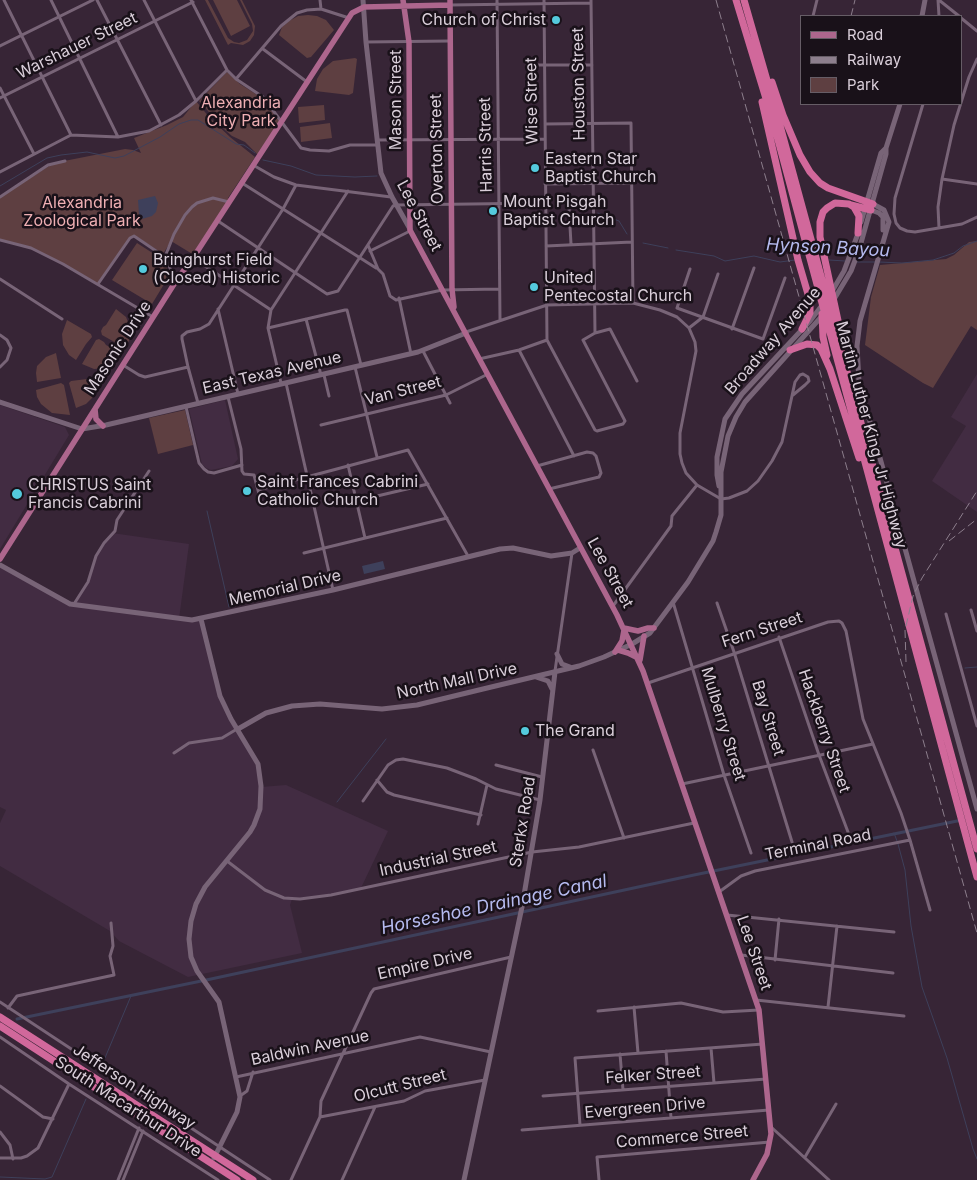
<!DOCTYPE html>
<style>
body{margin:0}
#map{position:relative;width:977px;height:1180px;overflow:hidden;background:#372536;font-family:Inter,sans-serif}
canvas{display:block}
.legend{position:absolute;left:800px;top:15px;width:162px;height:90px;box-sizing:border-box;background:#191119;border:1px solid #665d66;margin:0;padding:6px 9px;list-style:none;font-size:15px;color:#dacfda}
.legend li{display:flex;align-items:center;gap:10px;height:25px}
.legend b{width:25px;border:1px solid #665d66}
</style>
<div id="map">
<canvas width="977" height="1180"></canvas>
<ul class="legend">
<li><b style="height:6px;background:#ad668d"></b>Road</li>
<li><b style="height:6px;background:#8d7f8d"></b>Railway</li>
<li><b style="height:14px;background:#5e3f41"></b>Park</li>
</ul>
</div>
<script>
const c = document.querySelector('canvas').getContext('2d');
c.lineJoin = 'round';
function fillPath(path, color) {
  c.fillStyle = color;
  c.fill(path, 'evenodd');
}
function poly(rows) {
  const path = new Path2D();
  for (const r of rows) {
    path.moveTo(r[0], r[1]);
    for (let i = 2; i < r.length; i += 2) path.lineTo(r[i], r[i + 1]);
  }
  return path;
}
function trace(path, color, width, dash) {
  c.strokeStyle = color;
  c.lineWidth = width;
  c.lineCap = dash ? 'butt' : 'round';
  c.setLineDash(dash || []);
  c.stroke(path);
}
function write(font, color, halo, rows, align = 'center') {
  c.font = font + ' Inter,sans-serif';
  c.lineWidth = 5;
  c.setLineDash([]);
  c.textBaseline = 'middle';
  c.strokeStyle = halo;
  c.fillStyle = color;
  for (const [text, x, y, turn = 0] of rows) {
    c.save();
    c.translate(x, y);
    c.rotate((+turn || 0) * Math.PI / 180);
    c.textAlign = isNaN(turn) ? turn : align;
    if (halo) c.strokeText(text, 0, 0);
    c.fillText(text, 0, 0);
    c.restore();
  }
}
const built = poly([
 [977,374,977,512,932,481,966,426,951,417],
 [225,400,238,459,232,466,211,470,206,468,202,464,189,409],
 [0,405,65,427,69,435,0,549],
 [112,533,189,544,179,619,201,619,220,696,258,764,261,787,286,785,388,831,361,888,331,895,292,899,290,905,302,953,188,977,119,941,110,931,0,866,0,823,6,810,0,807,0,565,73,605,88,582,96,556]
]);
const green = poly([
 [205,0,208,0,228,38,234,42,239,43,247,40,253,31,252,24,240,0,242,0,255,26,254,35,250,41,243,45,231,43,228,45],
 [213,0,237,0,250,26,231,36],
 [308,15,317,16,326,20,334,30,311,57,307,58,279,35,282,27,289,21,298,16],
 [355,58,357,59,353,93,349,95,315,91,317,79,323,69,333,61],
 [227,72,240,84,262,98,281,123,259,156,245,142,232,136,225,130,199,101],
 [196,101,209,117,230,137,255,157,228,198,229,199,194,255,171,241,163,254,139,238,132,236,98,284,32,248,0,240,0,197,49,166,59,162,125,149,133,150,141,153,134,138,167,125,183,117],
 [324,105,325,120,299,123,298,107],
 [330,123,332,138,301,142,300,127],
 [977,241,977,330,971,326,933,388,923,383,865,345,871,297,880,265,946,259,954,255,969,242],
 [137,243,165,261,169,276,152,304,112,280],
 [116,309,126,317,130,327,131,337,125,348,102,335,101,331,103,327,106,325],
 [67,320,91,334,92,337,86,344,76,360,69,355,63,345,62,334],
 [99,339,104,342,106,345,121,353,114,364,107,368,94,369,82,364,96,340],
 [56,353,61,378,37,382,36,373,37,366,46,357],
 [95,378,97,383,94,396,86,404,76,408,69,383,71,381],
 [61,383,64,385,70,415,52,413,41,404,37,397,36,390],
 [185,410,193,445,158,454,149,418]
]);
const water = poly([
 [155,196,158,203,156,212,152,216,142,219,139,214,138,200],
 [383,561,385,569,364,574,362,566]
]);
const stream = poly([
 [263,160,291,166,316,175,355,177,377,176],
 [0,186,47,158,61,155,87,152,115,158,124,156,160,137,179,124,191,120,198,120,236,144,244,145,255,153],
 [598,213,619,221,627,234],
 [643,243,668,248],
 [676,250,714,256,725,261,754,256,780,262,795,260],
 [829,260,845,261],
 [856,262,875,262],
 [879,262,902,263,933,260,954,253,963,246,977,241],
 [207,511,229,607],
 [965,668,977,667],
 [337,802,386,739],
 [894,833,897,841],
 [898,844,905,870,911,926,922,987,947,1058,973,1149,977,1159],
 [102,1065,131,996],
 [0,1177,45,1179,52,1177,86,1099]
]);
const canal = poly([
 [17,1019,211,979,694,875,962,820]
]);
const street = poly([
 [4,0,71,135],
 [51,0,118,137],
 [97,0,161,125],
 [144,0,196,101],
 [191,0,227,70,236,79,263,97,301,148,310,150,329,151,350,145,378,145],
 [320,0,321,9],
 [497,0,500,319],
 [544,0,547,340,595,430,597,431,623,424,625,421,583,340,595,333,591,0],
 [938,0,939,16],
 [939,0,959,16],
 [450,5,591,3],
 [813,16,817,0],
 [961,18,977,31],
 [366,42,450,41],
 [0,46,93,0],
 [263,49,307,82],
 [527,65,592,65],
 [236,79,281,26,297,13,307,10,321,9,349,18],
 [0,88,34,154],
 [0,98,193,2],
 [923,104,895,198,894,214,896,223,900,228,907,231,915,232,962,224,977,217],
 [545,124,631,123,633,303],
 [377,140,545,139],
 [253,165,274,177,296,185,391,197],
 [0,172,71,135,118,137,149,131,179,115,196,101,227,70],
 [942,179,977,184],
 [242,183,376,268],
 [545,184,632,183],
 [0,197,48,165,65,161],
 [569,209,571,244],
 [218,221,327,294,338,291,393,206,396,205,546,203],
 [939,228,938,207,942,179,954,125,969,77,977,59],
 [0,240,31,248,63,264,153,317],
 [368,245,378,269,383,274,390,296,396,300,442,290,499,289],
 [546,246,632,242],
 [370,251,410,231],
 [165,257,174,234,185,215,192,207,197,203,213,198,229,202],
 [193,258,271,310],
 [690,269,677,308,763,339,785,278],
 [0,279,62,319],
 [98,284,130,238,134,236,165,257,176,281],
 [399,298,411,354],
 [218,309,238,394],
 [306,319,321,375],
 [268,328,345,310,347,310,361,365],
 [689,328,703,317,718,274],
 [732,329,754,268],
 [466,332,547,305,633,303,660,310,677,317,689,328,695,342,696,351,680,433,680,454,682,463,686,473,697,485,721,499,729,498,747,491,758,481,772,461,782,442,795,382,800,375,803,374,808,377,809,381,805,385,793,395],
 [595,333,610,329,637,381],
 [0,335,7,340,11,348,7,360,0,367],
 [519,350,574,456],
 [423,351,450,403],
 [479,359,519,350,547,340],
 [123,365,139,375,145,377,188,367],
 [355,367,377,457],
 [324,375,329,396],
 [281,383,268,328,271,310,348,191],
 [286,383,333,590],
 [228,397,241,449,242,471,244,474,254,475,262,505],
 [198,403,188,367,182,339,182,336,187,332,200,329,209,324,283,209,296,185],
 [186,407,199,463,204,469,208,472,214,473,242,465],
 [321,425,446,395,488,374],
 [348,465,365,538],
 [537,466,587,452,593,453,596,456,601,473,599,477,549,489],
 [258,490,408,450,468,556],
 [356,501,428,484],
 [304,553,447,518],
 [673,602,724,775,751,853],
 [717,603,734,652,792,842],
 [74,604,88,582,96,556,104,543,115,531,117,520,149,471],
 [613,606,671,526,672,516,697,485],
 [971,610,977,631],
 [946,614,977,726],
 [779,637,819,755,848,832],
 [555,671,572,553],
 [648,683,828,622,839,621,842,623,846,631,863,719,901,813,910,840,755,871,741,876,719,892],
 [593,750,624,838],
 [174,753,189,743,222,738,237,729],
 [496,765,542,777],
 [377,780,387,792,394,795,481,815],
 [682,784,873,744],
 [363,801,388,765,396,760,403,759,447,768,476,779,496,789,540,800],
 [478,824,487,785],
 [910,840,930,910],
 [227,861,265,890,284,898,300,899,331,895,532,852,579,847,694,823],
 [727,915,894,932],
 [741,955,893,973],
 [775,960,779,919],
 [756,1000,904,1016],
 [0,1002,270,1180],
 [634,1007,638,1053],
 [828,1007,837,926],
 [8,1008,17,996,114,975,110,956,113,946,111,923],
 [598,1011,681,1003,723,1012,759,1010],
 [0,1037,69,1084,218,1180],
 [711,1048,714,1083],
 [666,1051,671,1118],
 [620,1054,623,1090],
 [236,1077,420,1037,491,1052],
 [0,1086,43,1117,53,1119],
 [240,1096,247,1091,253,1072],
 [543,1096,766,1079],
 [320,1117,404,1101,425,1091,485,1080],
 [580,1125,575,1058,763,1044],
 [770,1126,829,1180],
 [522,1130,769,1110],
 [0,1132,10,1145,13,1159],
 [805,1157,836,1104],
 [0,1158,21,1158,27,1156,38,1148,69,1084],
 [118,1180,139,1128],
 [123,1180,143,1131],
 [291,1180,320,1117,321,1101,371,993,374,989,511,957],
 [342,1180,375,1107],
 [599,1180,597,1157,770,1142]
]);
const secondary = poly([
 [363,0,366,42,381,173,392,197,410,229],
 [922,16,925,0],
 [873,204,884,210,889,222,860,321,857,346,859,382,977,809],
 [871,210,879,213,883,217,883,230],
 [861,222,881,153,886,148],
 [831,293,844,271,859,231],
 [833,301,851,271,859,250,886,154,886,148,900,104],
 [0,402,82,429,106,425,418,352,466,333],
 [719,486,717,475,717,457,725,419,742,394,810,321,823,304],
 [0,565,70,604,192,620,333,590,500,549,513,548,551,556,572,553,580,548],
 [201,619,220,696,231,719,258,764,261,786,260,809,254,825,250,832,205,887,196,904,191,921,189,939,191,957,197,971,219,1002,240,1097,237,1112,214,1158],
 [557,654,562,664,570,667],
 [536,677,548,681,552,689],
 [238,729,266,713,292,706,320,704,382,709,417,705,483,689,579,666,604,657,632,644,650,633,688,582,713,541,716,532,721,515,721,472,728,436,736,417,745,402,822,316],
 [464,1180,522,907,540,800,555,672]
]);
const primary = poly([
 [403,0,409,42,410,230,617,615,643,671,759,1010,771,1134,767,1154,753,1180],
 [450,0,452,289,454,307],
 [95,409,96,419,103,426],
 [0,559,176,281,193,258,352,13,364,7,450,5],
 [624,628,638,631,648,628,654,628],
 [618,650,628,653,638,658],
 [615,652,622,641,624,630],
 [640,660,644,636]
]);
const highway = poly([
 [736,0,774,125,977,877],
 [744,0,781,129,977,849],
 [772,82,783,115,800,155,810,172,820,183,828,188,873,204],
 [762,102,798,260,810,301,810,313,802,329],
 [851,205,871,210],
 [822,314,823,337,827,355],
 [842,339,820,237,820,222,823,212,827,208,835,203,849,204,854,207,859,216,858,233],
 [790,350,807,344,817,345,821,349,830,369,859,458],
 [0,1017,253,1180],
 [0,1026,237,1180]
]);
const rail = poly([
 [716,0,977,933],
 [851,16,855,0],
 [949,541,977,519],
 [906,662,905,630,913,596,922,578,977,491]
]);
const markers = [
 [556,20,5,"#54cadd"],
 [535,168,5,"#54cadd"],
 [493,211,5,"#54cadd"],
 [143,269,5,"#54cadd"],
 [534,287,5,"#54cadd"],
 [247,491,5,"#54cadd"],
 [17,494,6,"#54cadd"],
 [525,731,5,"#54cadd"]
];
const poiNames = [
 ["Church of Christ",546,20,"right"],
 ["Eastern Star",545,159],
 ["Baptist Church",545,177],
 ["Mount Pisgah",503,202],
 ["Baptist Church",503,220],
 ["Bringhurst Field",153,260],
 ["(Closed) Historic",153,278],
 ["United",544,278],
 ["Pentecostal Church",544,296],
 ["Saint Frances Cabrini",257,482],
 ["Catholic Church",257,500],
 ["CHRISTUS Saint",28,485],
 ["Francis Cabrini",28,503],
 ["The Grand",535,731]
];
const streetNames = [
 ["Warshauer Street",77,46,-26],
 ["Houston Street",579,84,-91],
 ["Mason Street",396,100,-90],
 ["Wise Street",532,101,-91],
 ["Harris Street",486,145,-91],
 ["Overton Street",437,149,-91],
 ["Lee Street",419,216,62],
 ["Broadway Avenue",773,341,-49],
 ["Masonic Drive",118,348,-57],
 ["East Texas Avenue",272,373,-13],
 ["Van Street",403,391,-14],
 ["Martin Luther King, Jr Highway",871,435,75],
 ["Lee Street",610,573,61],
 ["Memorial Drive",285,588,-13],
 ["Fern Street",762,630,-18],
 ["North Mall Drive",457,681,-12],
 ["Bay Street",768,718,73],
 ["Mulberry Street",723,724,73],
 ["Hackberry Street",824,731,71],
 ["Sterkx Road",523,822,-81],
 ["Terminal Road",818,845,-11],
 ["Industrial Street",438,859,-12],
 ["Lee Street",754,953,71],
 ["Empire Drive",425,964,-13],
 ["Baldwin Avenue",310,1048,-12],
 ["Felker Street",653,1075,-4],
 ["Olcutt Street",400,1086,-14],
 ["Jefferson Highway",134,1087,33],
 ["South Macarthur Drive",128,1107,33],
 ["Evergreen Drive",645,1108,-5],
 ["Commerce Street",682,1137,-5]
];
const parkNames = [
 ["Alexandria",241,103],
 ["City Park",241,121],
 ["Alexandria",82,203],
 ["Zoological Park",82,221]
];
const waterNames = [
 ["Hynson Bayou",828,248,3],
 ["Horseshoe Drainage Canal",494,905,-12]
];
fillPath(built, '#422c42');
fillPath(green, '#5e3f41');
fillPath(water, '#3e405b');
trace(stream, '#3e405b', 1);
trace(canal, '#3e405b', 3);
trace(street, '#786477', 3);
trace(secondary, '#786477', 5);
trace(primary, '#ad668d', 5.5);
trace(highway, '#d1689b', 7);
trace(rail, '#8d7f8d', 1, [8, 4]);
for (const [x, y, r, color] of markers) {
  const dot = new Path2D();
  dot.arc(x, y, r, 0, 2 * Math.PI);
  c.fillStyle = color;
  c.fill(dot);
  trace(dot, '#191119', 2);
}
write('16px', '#dacfda', '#191119', poiNames, 'left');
write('16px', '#dacfda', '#191119', streetNames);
write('16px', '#efafb3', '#191119', parkNames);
write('italic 18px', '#b5baef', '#191119', waterNames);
</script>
